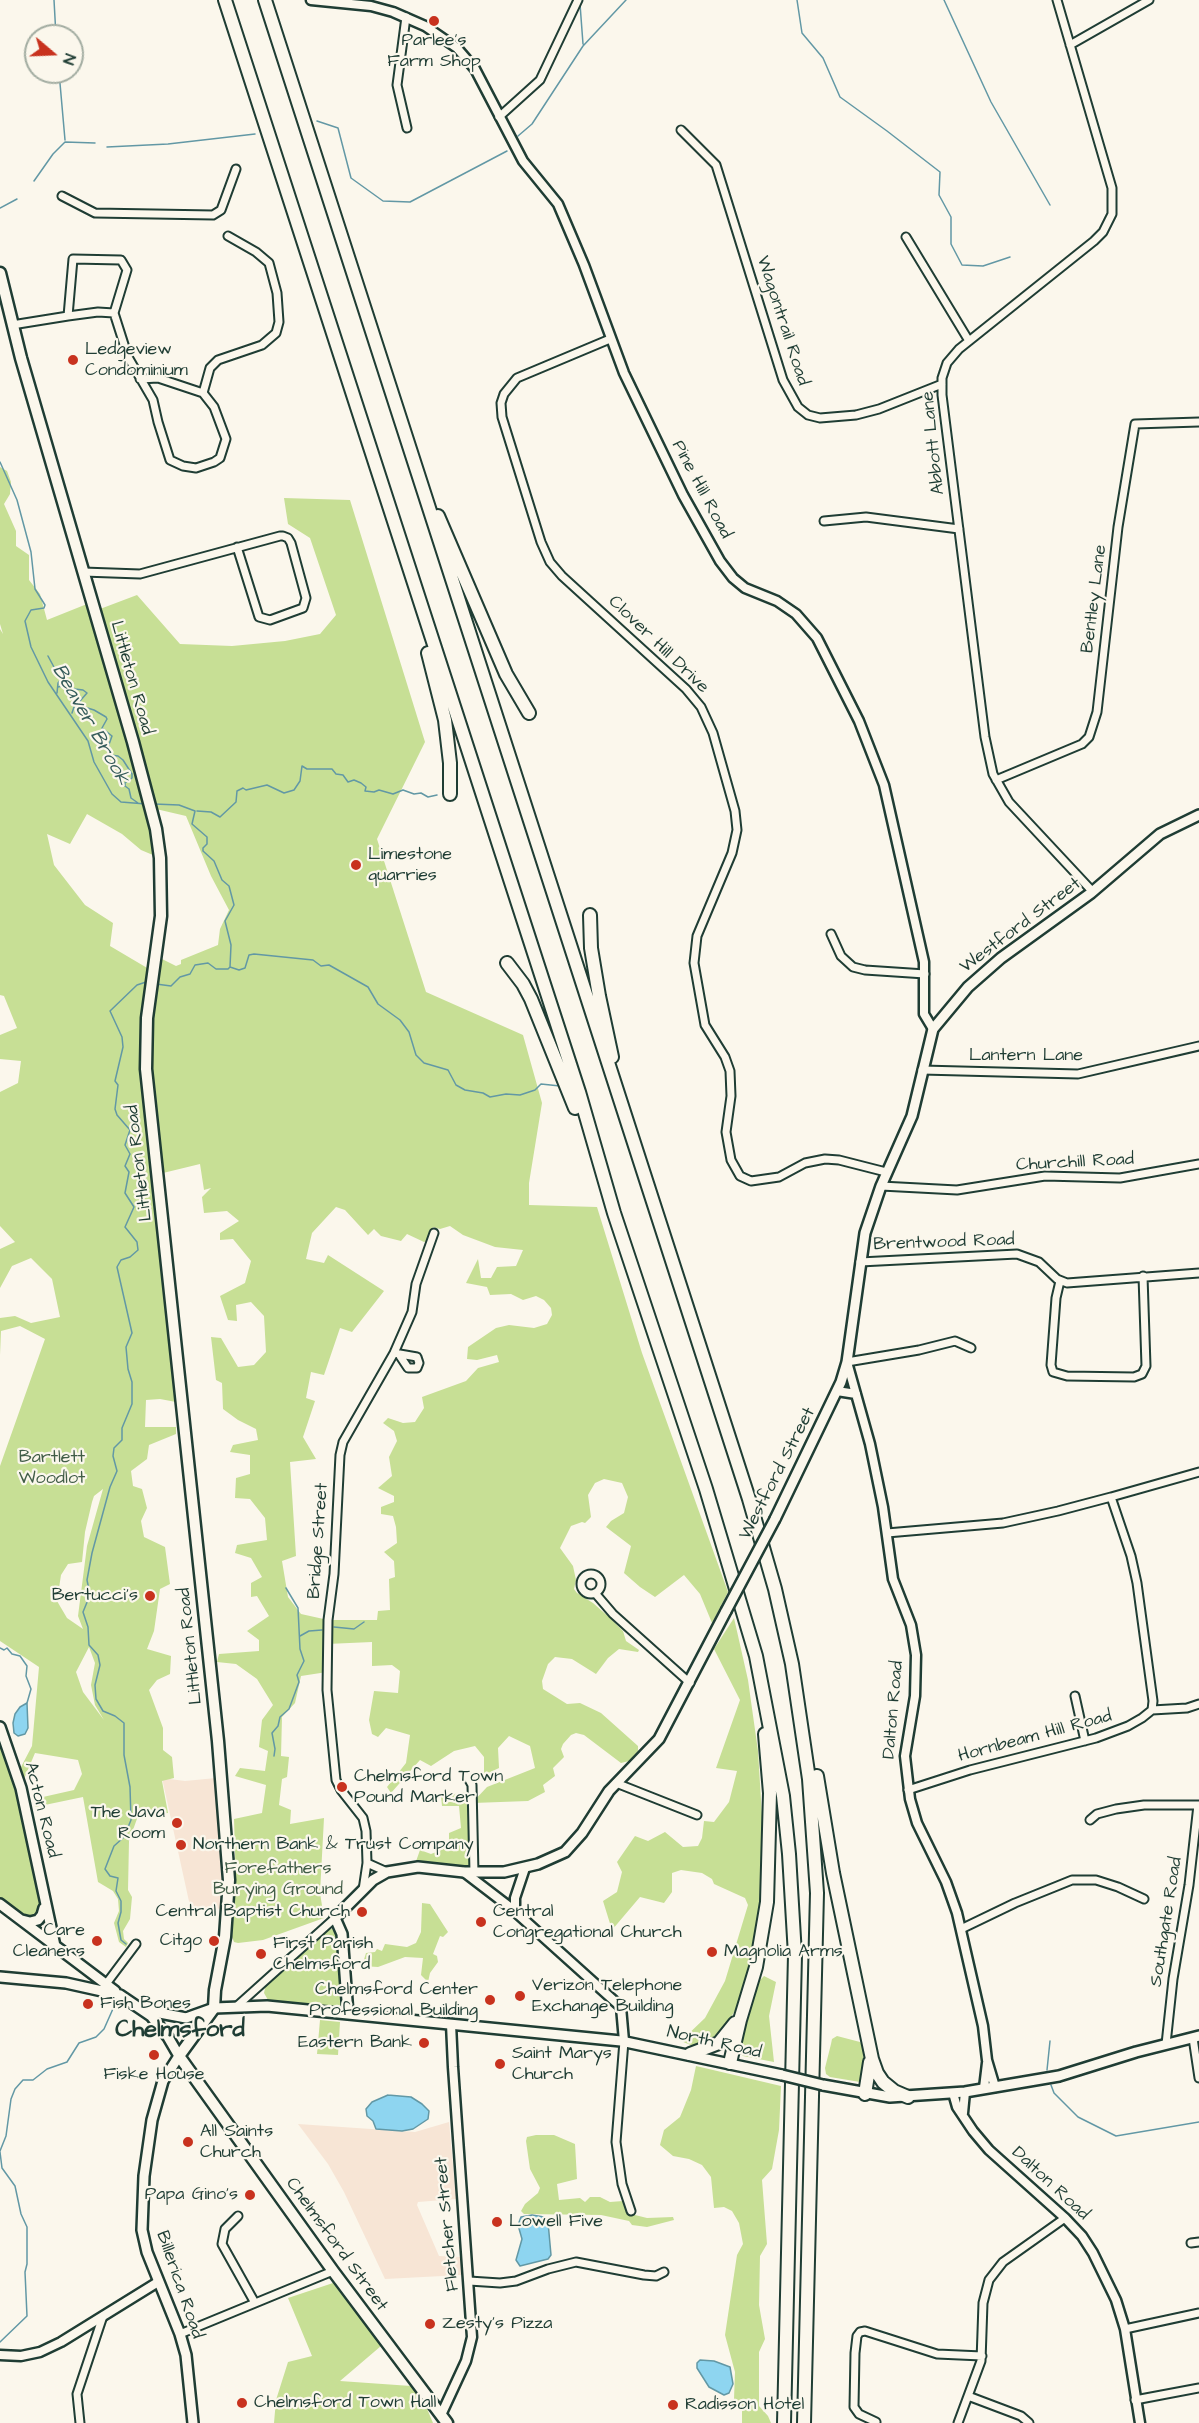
<!DOCTYPE html>
<style>
body{margin:0}
#map{position:relative;width:1199px;height:2423px;overflow:hidden;background:#fbf7ec;font-family:"Architects Daughter",sans-serif}
canvas{display:block}
.north{position:absolute;left:24px;top:24px;width:60px;height:60px;box-sizing:border-box;background:#fbf7ec;border:2px solid #a3ada2;border-radius:50%;rotate:109deg;font-size:16px;font-weight:700;line-height:24px;text-align:center;color:#1f3d34}
.north::after{content:'';display:block;margin:auto;width:21px;height:27px;background:#c8321e;clip-path:polygon(50% 0,100% 100%,50% 72%,0 100%)}
</style>
<div id="map">
<canvas width="1199" height="2423"></canvas>
<div class="north">N</div>
</div>
<script>
const c = document.querySelector('canvas').getContext('2d');
c.lineJoin = 'round';
function fillPath(path, color) {
  c.fillStyle = color;
  c.fill(path, 'evenodd');
}
function poly(rows) {
  const path = new Path2D();
  for (const r of rows) {
    if (r.length === 3) {
      path.moveTo(r[0] + r[2], r[1]);
      path.arc(r[0], r[1], r[2], 0, 2 * Math.PI);
      continue;
    }
    path.moveTo(r[0], r[1]);
    for (let i = 2; i < r.length; i += 2) path.lineTo(r[i], r[i + 1]);
  }
  return path;
}
function trace(path, color, width, dash) {
  c.strokeStyle = color;
  c.lineWidth = width;
  c.lineCap = dash ? 'butt' : 'round';
  c.setLineDash(dash || []);
  c.stroke(path);
}
function write(font, color, halo, rows, align = 'center') {
  c.font = font + ' "Architects Daughter",sans-serif';
  c.lineWidth = 4.5;
  c.setLineDash([]);
  c.textBaseline = 'middle';
  c.strokeStyle = halo;
  c.fillStyle = color;
  for (const [text, x, y, turn = 0] of rows) {
    c.save();
    c.translate(x, y);
    c.rotate((+turn || 0) * Math.PI / 180);
    c.textAlign = isNaN(turn) ? turn : align;
    if (halo) c.strokeText(text, 0, 0);
    c.fillText(text, 0, 0);
    c.restore();
  }
}
const built = poly([
 [162,1778,185,1781,216,1778,222,1843,223,1885,222,1909,190,1906],
 [449,2122,456,2199,418,2202,417,2205,439,2256,461,2257,462,2275,385,2279,344,2192,328,2164,298,2124,415,2132]
]);
const green = poly([
 [0,467,7,471,11,482,10,494,4,504,16,531,16,546,29,555,29,580,40,594,47,620,87,604,160,858,141,850,122,834,87,814,70,844,47,834,54,865,85,905,113,923,110,946,154,972,146,1036,181,1397,176,1398,176,1402,160,1399,146,1400,145,1427,176,1427,176,1434,149,1445,147,1459,131,1471,133,1486,142,1489,147,1508,141,1521,144,1537,165,1547,170,1584,160,1589,154,1631,147,1649,171,1656,170,1674,157,1680,149,1690,163,1728,163,1750,172,1757,174,1778,162,1781,168,1813,138,1816,129,1841,128,1890,132,1897,130,1919,123,1931,124,1939,128,1943,126,1947,119,1942,114,1923,119,1911,118,1899,113,1891,98,1882,83,1797,35,1807,34,1799,74,1790,82,1774,78,1760,35,1753,24,1779,20,1769,32,1746,39,1667,0,1641,0,1466,45,1339,20,1326,1,1331,0,1355,0,1318,15,1316,31,1323,60,1317,52,1279,31,1258,12,1266,0,1288,0,1249,15,1242,0,1226,0,1092,18,1083,21,1061,0,1059,0,1035,17,1028,4,996,0,995,0,629,3,634,0,624],
 [103,1489,87,1546,78,1616,83,1629,67,1618,57,1601,61,1575,68,1564,82,1562,85,1532,92,1502,94,1496],
 [89,1647,95,1663,91,1685,95,1705,104,1720,83,1692,76,1672],
 [284,498,350,500,425,742,377,839,426,992,523,1035,542,1103,529,1183,529,1205,597,1207,642,1353,728,1592,712,1623,700,1594,684,1575,655,1597,640,1587,624,1573,631,1546,606,1527,611,1521,624,1513,628,1497,622,1483,604,1479,595,1483,588,1495,591,1517,585,1523,582,1522,571,1526,560,1548,573,1566,576,1580,574,1589,577,1593,593,1603,610,1618,623,1631,626,1641,639,1650,638,1652,619,1649,608,1658,596,1674,572,1659,555,1657,548,1664,542,1681,543,1689,567,1704,580,1703,601,1713,638,1746,638,1751,629,1761,621,1763,584,1735,576,1733,571,1735,563,1744,561,1749,564,1757,553,1768,555,1776,543,1785,545,1792,528,1801,473,1803,474,1873,414,1867,420,1850,431,1854,449,1847,449,1833,461,1828,459,1806,442,1806,441,1796,468,1792,473,1802,487,1787,535,1768,530,1746,509,1736,498,1748,499,1768,484,1775,484,1757,475,1746,454,1751,431,1766,420,1760,391,1793,387,1787,406,1763,410,1735,386,1728,378,1737,372,1734,369,1720,374,1691,398,1693,400,1671,392,1665,372,1666,372,1642,327,1644,327,1672,301,1676,295,1703,282,1717,281,1756,289,1757,287,1777,282,1779,279,1805,291,1810,290,1824,324,1818,320,1893,324,1918,263,1940,238,1943,234,1942,232,1937,236,1884,234,1819,262,1813,266,1785,235,1776,240,1768,265,1771,268,1751,259,1747,262,1720,273,1705,257,1679,236,1664,217,1662,219,1654,259,1651,259,1640,247,1631,269,1616,257,1596,251,1597,251,1583,262,1577,251,1558,235,1553,237,1545,267,1540,265,1518,250,1499,235,1498,236,1478,250,1474,250,1455,230,1452,233,1445,258,1440,256,1429,238,1420,223,1409,222,1383,216,1380,211,1337,221,1338,238,1367,254,1365,266,1352,264,1316,251,1302,236,1305,237,1321,228,1320,220,1296,245,1283,251,1261,233,1239,220,1240,220,1233,239,1221,227,1211,204,1213,202,1197,211,1188,204,1190,200,1164,163,1173,151,1069,152,1020,160,958,176,966,181,964,181,960,218,945,220,929,229,910,211,876,186,816,156,809,155,799,100,609,137,595,180,644,232,646,285,641,320,634,336,615,310,538,288,524],
 [336,1207,345,1210,368,1235,374,1229,381,1236,401,1241,407,1234,424,1242,428,1241,433,1227,440,1229,450,1226,463,1235,495,1247,523,1250,516,1266,497,1267,491,1278,481,1278,478,1259,466,1283,487,1287,490,1295,511,1294,523,1300,536,1296,544,1300,551,1308,552,1315,547,1324,534,1328,509,1325,496,1328,468,1347,467,1359,477,1360,497,1355,499,1362,478,1368,466,1381,422,1397,424,1408,415,1422,403,1423,388,1418,383,1423,394,1431,397,1441,389,1457,392,1476,378,1488,394,1496,394,1502,381,1507,381,1514,393,1516,396,1527,397,1543,384,1552,394,1561,395,1577,389,1579,390,1610,378,1611,377,1620,328,1620,301,1614,288,1597,282,1561,296,1556,290,1462,316,1459,303,1437,315,1401,306,1398,311,1372,324,1375,340,1328,352,1332,384,1291,328,1255,324,1263,306,1259,312,1233],
 [734,1618,748,1680,758,1751,763,1833,760,1898,753,1951,738,2006,720,2034,713,2039,693,2046,681,2041,705,2018,725,1981,748,1905,745,1898,714,1884,712,1879,702,1873,681,1870,672,1873,672,1892,664,1903,640,1897,612,1930,603,1901,617,1892,622,1872,617,1862,635,1836,648,1841,665,1832,683,1847,698,1846,702,1838,704,1821,714,1822,729,1802,737,1771,716,1768,740,1700,714,1649],
 [0,1740,19,1797,39,1900,40,1913,32,1919,24,1916,0,1898],
 [422,1903,430,1904,448,1932,443,1937,440,1936,433,1954,437,1956,438,1962,430,1973,428,1982,421,1975,423,1958,405,1957,378,1967,362,1966,366,1953,375,1952,377,1949,382,1951,385,1944,407,1947,416,1943,421,1932],
 [332,1929,338,1933,343,2002,341,2005,335,2007,276,2003,268,2000,264,1993,266,1984,317,1941,317,1938,326,1930],
 [764,1976,776,1982,769,2016,774,2062,743,2056,738,2050,755,1991,759,1981],
 [320,2020,340,2022,338,2055,317,2054],
 [837,2036,860,2042,863,2046,864,2065,860,2082,830,2077,826,2074,825,2068,831,2044,832,2039],
 [696,2066,781,2086,779,2130,772,2169,762,2180,767,2244,760,2256,759,2305,765,2339,759,2352,759,2406,768,2416,771,2423,742,2423,742,2409,734,2399,735,2372,725,2335,737,2255,743,2244,739,2223,732,2211,724,2207,714,2208,711,2177,702,2165,689,2159,673,2156,660,2145,664,2130,680,2117,691,2090],
 [536,2135,554,2135,575,2144,577,2179,557,2184,559,2200,580,2198,585,2202,590,2197,600,2197,610,2202,623,2201,627,2211,631,2214,647,2218,673,2217,674,2220,647,2227,632,2225,629,2221,601,2215,524,2214,521,2211,525,2204,538,2193,540,2188,530,2169,526,2141,527,2137],
 [333,2283,381,2346,340,2381,411,2386,425,2404,433,2423,274,2423,276,2400,288,2362,312,2356,288,2298]
]);
const water = poly([
 [27,1703,28,1728,25,1734,18,1736,14,1733,13,1723,15,1714,20,1707,27,1703],
 [388,2095,411,2097,422,2104,429,2111,428,2119,413,2129,402,2131,376,2129,373,2121,367,2116,366,2109,372,2102,388,2095],
 [532,2215,544,2217,548,2222,551,2255,548,2259,520,2266,516,2260,522,2239,518,2225,521,2217,532,2215],
 [700,2360,714,2361,730,2367,733,2384,729,2393,724,2395,709,2387,697,2368,697,2363,700,2360]
]);
const stream = poly([
 [54,0,56,36],
 [797,0,802,33,823,58,840,97,887,131,940,172,939,195,951,217,951,244,962,265,983,266,1010,257],
 [944,0,991,102,1050,205],
 [580,4,583,44],
 [59,72,65,140],
 [317,121,338,128,351,178,383,201,410,202,507,151],
 [518,136,532,124,583,46,626,0],
 [107,147,168,144,255,134],
 [34,181,53,154,65,142,95,143],
 [0,208,17,199],
 [0,462,17,500,31,552,35,589,45,605,44,608,31,610,25,621,31,647,48,682,88,741,94,762,112,794,121,802,146,804],
 [48,656,55,669,64,676,58,683,57,693],
 [58,687,66,685,75,689,83,690,87,693,80,701,81,706,94,710,106,717,107,719,102,728,112,736,107,750,110,755,118,756,123,760,132,774,132,778,125,783,125,786,129,789,131,798,138,803],
 [72,713,74,707,79,704],
 [154,804,179,805,195,811,192,824,207,837,207,844,203,848,203,851,214,861,222,880,229,886,234,905,225,921,231,945,230,967,228,969,216,969,208,963,195,965,190,974,180,977,171,986,156,984],
 [197,811,211,812,220,817,236,802,237,791,243,788,246,790,267,785,284,793,294,790,300,781,302,766,307,769,332,769,336,774,343,775,348,782,354,780,361,783,366,787,365,791,374,792,379,790,393,794,403,790,414,794,421,793,428,797,437,795],
 [230,967,239,970,245,968,249,955,254,954,313,960,321,966,329,965,368,987,378,1004,400,1020,409,1032,416,1055,424,1063,448,1070,456,1085,465,1090,483,1093,490,1097,506,1094,520,1095,535,1090,541,1084,560,1086],
 [334,1627,354,1629,364,1622],
 [300,1636,309,1631,322,1630],
 [0,1648,4,1650,7,1648,12,1654,20,1656,27,1666,26,1676,31,1689,27,1703],
 [274,1756,275,1749,272,1733,278,1726,280,1717,289,1709,299,1682,297,1675,304,1661,300,1649,298,1608,286,1588],
 [126,1944,121,1940,118,1923,121,1912,121,1901,116,1891,118,1878,110,1876,105,1869,114,1846,124,1837,131,1820,130,1787,124,1755,124,1723,115,1716,103,1711,96,1699,95,1685,100,1665,98,1655,89,1645,88,1627,83,1612,90,1595,87,1580,92,1553,110,1487,117,1471,113,1456,114,1448,122,1440,122,1428,132,1404,132,1382,128,1369,126,1347,132,1333,117,1267,121,1260,130,1257,138,1250,137,1242,125,1227,134,1207,125,1193,129,1172,125,1166,130,1154,125,1145,130,1130,117,1115,115,1109,118,1085,115,1081,123,1047,122,1037,110,1011,137,985,146,982],
 [1047,2070,1050,2041],
 [1051,2085,1054,2093,1078,2117,1116,2136,1199,2122],
 [0,2151,6,2136,11,2099,15,2089,23,2080,33,2080,47,2069,67,2062,79,2043,96,2037,104,2029,116,2002],
 [0,2152,2,2168,15,2186,21,2214,27,2227,27,2264,25,2272,27,2316,0,2342]
]);
const minor = poly([
 [1057,0,1112,188,1112,214,1103,232,1094,241,959,349,947,363,942,378,942,395,985,737,993,774,1009,802,1093,892],
 [406,17,397,85,407,128],
 [1070,45,1149,0],
 [499,117,540,80,578,0],
 [681,130,716,165,783,380,798,407,808,415,820,418,856,415,879,409,942,384],
 [62,196,95,213,213,215,221,210,236,169],
 [906,237,969,341],
 [114,313,128,357,153,400,158,422,170,460,183,466,196,468,214,462,220,458,226,439,214,407,203,393,210,368,218,360,262,345,276,333,279,322,277,293,269,263,256,252,228,236],
 [12,325,68,316,73,259,121,260,127,270,114,313,98,312,68,316],
 [610,339,517,378,504,394,501,403,502,417,541,542,550,562,562,576,686,689,701,707,713,733,735,811,737,830,732,853,697,936,694,963,705,1025,725,1057,730,1071,731,1096,726,1132,731,1160,740,1176,751,1181,779,1177,805,1163,825,1159,839,1160,886,1172],
 [140,379,158,378,203,393],
 [824,521,866,517,959,529],
 [83,572,140,574,280,536,283,536,288,538,291,543,306,598,303,608,270,620,259,617,237,547],
 [996,780,1082,744,1089,737,1097,712,1118,527,1135,424,1199,422],
 [831,934,841,956,853,967,865,970,925,974],
 [922,1070,1078,1074,1199,1046],
 [881,1186,957,1190,1045,1176,1120,1178,1199,1164],
 [860,1262,1017,1254,1039,1262,1057,1279,1067,1283,1199,1273],
 [1060,1281,1056,1298,1051,1365,1053,1372,1067,1376,1134,1377,1142,1374,1146,1366,1143,1276],
 [394,1353,417,1357,419,1363,417,1368,408,1368,400,1356],
 [847,1362,919,1350,955,1341,971,1348],
 [1111,1497,1199,1472],
 [887,1533,1003,1523,1058,1511,1111,1497,1131,1556,1137,1583,1153,1701,1152,1710,1142,1718,1128,1726,1096,1738,970,1770,908,1790],
 [591,1584,10],
 [595,1593,613,1614,690,1683],
 [1075,1696,1085,1741],
 [1152,1710,1187,1708,1199,1704],
 [467,1776,472,1785,474,1873],
 [616,1783,697,1815],
 [1090,1820,1097,1814,1116,1809,1144,1805,1199,1805],
 [367,1863,387,1872],
 [363,1890,367,1863,366,1831,363,1818,341,1790,336,1780,327,1690,328,1620,334,1574,340,1455,343,1442,394,1353,412,1312,416,1284,434,1233],
 [961,1929,1015,1903,1072,1880,1096,1880,1118,1887,1144,1899],
 [106,1984,136,1944],
 [237,2006,335,1918],
 [1193,2038,1199,2078],
 [624,2041,616,2142,622,2184,631,2211],
 [1166,2044,1173,1979,1189,1885,1198,1805],
 [238,2216,225,2229,222,2244,255,2303],
 [1191,2243,1199,2242],
 [469,2281,500,2283,516,2281,548,2269,576,2262,644,2275,656,2276,664,2272],
 [1125,2329,1199,2313],
 [180,2334,333,2271],
 [968,2396,1021,2416,1029,2423],
 [1135,2400,1199,2388],
 [876,2422,859,2414,854,2407,855,2353,857,2336,860,2332,865,2331,937,2354,982,2356],
 [80,2423,77,2394,103,2316],
 [958,2423,981,2361,983,2303,989,2280,1003,2262,1065,2218]
]);
const tertiary = poly([
 [311,0,371,6,393,12,425,26,457,48,475,69,523,161,558,204,584,265,624,373,683,495,720,561,733,578,745,588,777,601,796,614,817,638,859,721,884,785,924,962,924,1014,933,1029],
 [847,1362,870,1444,883,1507,893,1579,911,1625,916,1655,915,1696,905,1756,910,1799,917,1823,946,1882,957,1913,983,2026,987,2060,995,2087],
 [837,1391,856,1394],
 [464,1872,511,1908,621,2007,624,2041],
 [515,1912,515,1898,525,1868],
 [984,2088,987,2063],
 [953,2093,957,2107,973,2131,989,2150,1065,2218,1082,2236,1093,2253,1116,2300,1125,2329,1140,2423],
 [963,2113,965,2092],
 [0,2355,21,2356,40,2352,61,2342,158,2282],
 [441,2415,466,2361,472,2337,453,2067,451,2024]
]);
const secondary = poly([
 [775,1519,841,1382,847,1362,865,1233,881,1186,912,1116,933,1029,968,987,1001,958,1091,893,1160,834,1199,815],
 [0,1727,21,1788,55,1946],
 [0,1904,115,1991],
 [22,1920,30,1922,38,1920,42,1915,44,1908],
 [0,1977,66,1983,120,1995,151,2016,168,2037,179,2056,163,2081,152,2120,144,2176,142,2230,147,2252,180,2334,186,2355,193,2423],
 [144,2010,186,2018,214,2008,267,2006,621,2041,782,2075],
 [348,2014,342,1934,335,1918,373,1880,387,1872,418,1867,464,1872,504,1872,538,1864,565,1852,582,1833,609,1791,659,1739,726,1611],
 [823,2085,890,2097,965,2092,1059,2076,1136,2052,1199,2036]
]);
const primary = poly([
 [0,273,21,358,133,742,156,829,160,858,161,916,147,1018,146,1069,218,1741,229,1880,225,1937,215,1990,214,2008,179,2056,333,2271,447,2423]
]);
const motorway = poly([
 [225,0,579,1092,614,1213,706,1489,756,1656,783,1796,789,1854,795,1955,784,2423],
 [265,0,749,1499,775,1589,792,1664,809,1779,817,1893,804,2423],
 [438,516,506,674,529,713],
 [428,653,445,720,450,763,450,794],
 [590,915,591,948,599,996,612,1057],
 [507,963,523,984,531,999,575,1108],
 [817,1776,833,1873,872,2059,877,2073,883,2082,894,2091,908,2097],
 [690,2054,719,2043,735,2023],
 [730,2063,740,2020,756,1967,767,1902,770,1793,765,1734],
 [865,2094,870,2062]
]);
const secondaryBridge = poly([
 [726,1611,775,1519],
 [782,2075,823,2085]
]);
const markers = [
 [434,21,6,"#c8321e"],
 [73,360,6,"#c8321e"],
 [356,865,6,"#c8321e"],
 [150,1596,6,"#c8321e"],
 [342,1787,6,"#c8321e"],
 [177,1823,6,"#c8321e"],
 [181,1845,6,"#c8321e"],
 [362,1912,6,"#c8321e"],
 [481,1922,6,"#c8321e"],
 [97,1941,6,"#c8321e"],
 [214,1941,6,"#c8321e"],
 [712,1952,6,"#c8321e"],
 [261,1954,6,"#c8321e"],
 [520,1996,6,"#c8321e"],
 [490,2000,6,"#c8321e"],
 [88,2004,6,"#c8321e"],
 [424,2043,6,"#c8321e"],
 [154,2055,6,"#c8321e"],
 [500,2064,6,"#c8321e"],
 [188,2142,6,"#c8321e"],
 [250,2195,6,"#c8321e"],
 [497,2222,6,"#c8321e"],
 [430,2324,6,"#c8321e"],
 [242,2403,6,"#c8321e"],
 [673,2405,6,"#c8321e"]
];
const poiNames = [
 ["Parlee's",434,41,"center"],
 ["Farm Shop",434,62,"center"],
 ["Ledgeview",85,350],
 ["Condominium",85,371],
 ["Limestone",368,855],
 ["quarries",368,876],
 ["Bertucci's",138,1596,"right"],
 ["Chelmsford Town",354,1777],
 ["Pound Marker",354,1798],
 ["The Java",165,1813,"right"],
 ["Room",165,1834,"right"],
 ["Northern Bank & Trust Company",193,1845],
 ["Central Baptist Church",350,1912,"right"],
 ["Central",493,1912],
 ["Congregational Church",493,1933],
 ["Care",85,1931,"right"],
 ["Cleaners",85,1952,"right"],
 ["Citgo",202,1941,"right"],
 ["First Parish",273,1944],
 ["Chelmsford",273,1965],
 ["Magnolia Arms",724,1952],
 ["Verizon Telephone",532,1986],
 ["Exchange Building",532,2007],
 ["Chelmsford Center",478,1990,"right"],
 ["Professional Building",478,2011,"right"],
 ["Fish Bones",100,2004],
 ["Eastern Bank",412,2043,"right"],
 ["Saint Marys",512,2054],
 ["Church",512,2075],
 ["Fiske House",154,2075,"center"],
 ["All Saints",200,2132],
 ["Church",200,2153],
 ["Papa Gino's",238,2195,"right"],
 ["Lowell Five",509,2222],
 ["Zesty's Pizza",442,2324],
 ["Chelmsford Town Hall",254,2403],
 ["Radisson Hotel",685,2405]
];
const streetNames = [
 ["Wagontrail Road",782,321,72],
 ["Abbott Lane",934,443,-96],
 ["Pine Hill Road",701,490,62],
 ["Bentley Lane",1095,599,-83],
 ["Clover Hill Drive",658,645,44],
 ["Littleton Road",131,678,74],
 ["Westford Street",1021,926,-37],
 ["Lantern Lane",1026,1056],
 ["Littleton Road",140,1163,-97],
 ["Churchill Road",1075,1163,-3],
 ["Brentwood Road",944,1243,-2],
 ["Westford Street",778,1474,-63],
 ["Bridge Street",319,1541,-86],
 ["Littleton Road",191,1646,-96],
 ["Dalton Road",894,1710,-85],
 ["Hornbeam Hill Road",1035,1737,-15],
 ["Acton Road",41,1810,76],
 ["Southgate Road",1167,1922,-81],
 ["North Road",714,2043,13],
 ["Dalton Road",1050,2184,43],
 ["Fletcher Street",448,2224,-95],
 ["Chelmsford Street",336,2245,54],
 ["Billerica Road",179,2285,71]
];
const parkNames = [
 ["Bartlett",52,1458],
 ["Woodlot",52,1479],
 ["Forefathers",278,1869],
 ["Burying Ground",278,1890]
];
const waterNames = [
 ["Beaver Brook",90,725,60]
];
const districtNames = [
 ["Chelmsford",180,2031]
];
fillPath(built, '#f7e5d5');
fillPath(green, '#c7df95');
fillPath(water, '#8ed5f0');
trace(water, '#6298a5', 1.5);
trace(stream, '#6298a5', 1.5);
trace(minor, '#1f3d34', 11);
trace(tertiary, '#1f3d34', 13);
trace(secondary, '#1f3d34', 14);
trace(primary, '#1f3d34', 15);
trace(motorway, '#1f3d34', 16);
trace(minor, '#fbf7ec', 7);
trace(tertiary, '#fbf7ec', 8);
trace(secondary, '#fbf7ec', 9);
trace(primary, '#fbf7ec', 10);
trace(motorway, '#fbf7ec', 12);
trace(secondaryBridge, '#1f3d34', 14, []);
trace(secondaryBridge, '#fbf7ec', 9);
for (const [x, y, r, color] of markers) {
  const dot = new Path2D();
  dot.arc(x, y, r, 0, 2 * Math.PI);
  c.fillStyle = color;
  c.fill(dot);
  trace(dot, '#fbf7ec', 2);
}
write('18px', '#1f3d34', '#fbf7ec', poiNames, 'left');
write('18px', '#1f3d34', '#fbf7ec', streetNames);
write('18px', '#415d47', '#fbf7ec', parkNames);
write('italic 20px', '#355b5a', '#fbf7ec', waterNames);
write('bold 24px', '#1f3d34', '#fbf7ec', districtNames);
</script>
